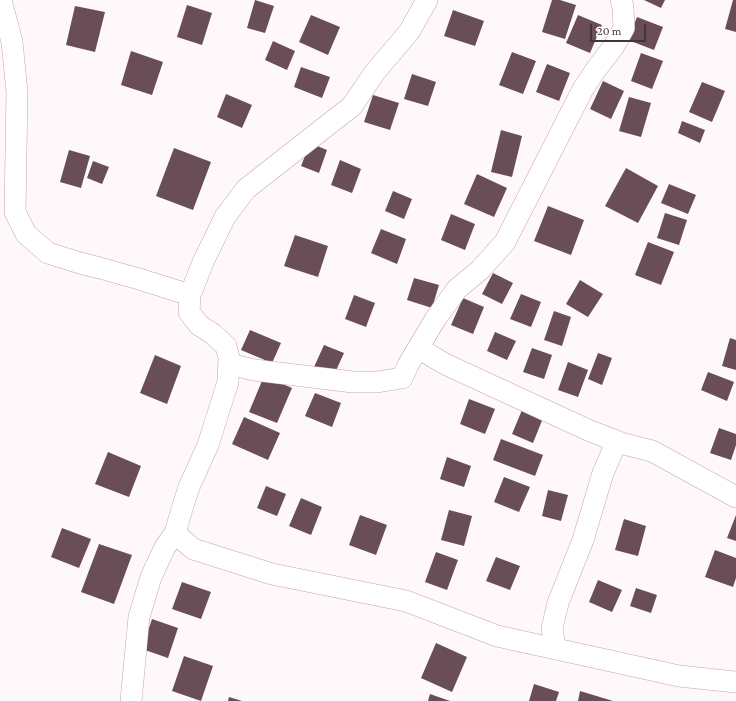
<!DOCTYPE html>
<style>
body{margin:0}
#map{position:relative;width:736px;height:701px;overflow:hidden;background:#fff8fa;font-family:"Crimson Pro",serif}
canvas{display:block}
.scale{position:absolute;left:590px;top:24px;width:56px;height:18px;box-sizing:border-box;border:2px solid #43363a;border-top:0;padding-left:5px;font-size:12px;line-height:14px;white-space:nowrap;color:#43363a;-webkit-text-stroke:3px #fff;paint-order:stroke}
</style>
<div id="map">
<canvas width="736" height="701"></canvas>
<div class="scale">20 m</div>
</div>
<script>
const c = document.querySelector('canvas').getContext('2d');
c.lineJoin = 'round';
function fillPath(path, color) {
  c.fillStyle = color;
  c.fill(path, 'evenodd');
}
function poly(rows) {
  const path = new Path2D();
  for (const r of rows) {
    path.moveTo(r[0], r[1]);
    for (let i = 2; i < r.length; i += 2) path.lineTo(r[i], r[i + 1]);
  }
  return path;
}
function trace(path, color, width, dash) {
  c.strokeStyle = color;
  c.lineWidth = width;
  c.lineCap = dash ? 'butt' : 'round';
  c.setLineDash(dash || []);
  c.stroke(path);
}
const building = poly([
 [255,0,274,6,265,33,247,28],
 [552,0,560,0,576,5,565,39,542,32],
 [644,0,665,0,661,8],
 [733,0,736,0,736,32,725,29],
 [187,5,212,13,202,45,177,37],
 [75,6,105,12,95,52,66,45],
 [453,10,484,21,475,46,444,36],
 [311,15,340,27,328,55,299,42],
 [578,15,602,25,590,53,566,43],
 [637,17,663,27,654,50,628,40],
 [273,41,295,51,287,70,265,60],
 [131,51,163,62,152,95,121,85],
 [512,52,536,61,523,94,499,85],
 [641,53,663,61,652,89,631,81],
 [547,64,570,73,559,101,536,92],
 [301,67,330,77,322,98,294,87],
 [412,74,436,82,428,106,404,99],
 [603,81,624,91,611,119,590,109],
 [702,82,725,91,712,122,689,112],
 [226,94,252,105,242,128,217,117],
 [373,95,399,103,390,130,364,122],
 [629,97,651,103,641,137,619,131],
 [682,121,705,130,700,143,678,133],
 [501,130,522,136,512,177,491,172],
 [310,143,327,150,319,173,301,166],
 [174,148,211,162,193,210,156,196],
 [69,150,90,156,81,188,60,182],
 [340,160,361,169,352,193,331,185],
 [93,161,109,167,102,184,87,178],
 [626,168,658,186,638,223,605,206],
 [477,174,507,188,494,217,464,204],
 [669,184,696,195,688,214,661,203],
 [393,191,412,199,404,219,385,211],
 [548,206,584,220,571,255,534,241],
 [665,213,687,220,679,245,657,238],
 [451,214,475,224,465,250,441,240],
 [381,229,406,239,397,264,371,253],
 [295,235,328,246,318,277,284,266],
 [648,242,674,252,661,285,635,275],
 [493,273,513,283,502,304,482,294],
 [414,278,439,285,432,308,407,300],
 [580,280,603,294,588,317,566,304],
 [521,294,541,302,531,327,510,319],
 [354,295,375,303,366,327,345,319],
 [463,298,484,307,473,334,451,325],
 [554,311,571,317,562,346,544,340],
 [250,330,281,343,272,363,241,350],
 [495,332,516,341,507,360,487,351],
 [730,338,736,340,736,370,722,366],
 [324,345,344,353,334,375,314,367],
 [532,348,552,355,544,379,523,372],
 [598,353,612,358,602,385,588,379],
 [155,355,181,366,167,404,140,393],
 [568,362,588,370,578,397,558,390],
 [708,372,734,382,727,401,701,390],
 [264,376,292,388,277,423,249,412],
 [315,393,341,403,332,427,305,416],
 [469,399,495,409,485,434,460,424],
 [522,410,543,418,533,443,512,434],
 [244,417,280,433,268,460,232,444],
 [719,428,736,434,736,445,731,460,710,453],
 [501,439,543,455,535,476,493,460],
 [108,452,141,466,129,497,95,484],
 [447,457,471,466,464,487,440,479],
 [504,477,530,487,519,512,494,502],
 [266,486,286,494,277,516,257,508],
 [548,490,568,495,561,521,542,516],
 [301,498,322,507,311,535,289,526],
 [449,510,472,516,464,546,441,540],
 [360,515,387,525,376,555,349,545],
 [736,515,736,541,727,538],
 [624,519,646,526,638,556,615,550],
 [62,528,91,539,79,568,51,557],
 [99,544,132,555,114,604,81,592],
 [715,550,736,558,736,578,733,587,705,577],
 [436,552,458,560,447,590,425,582],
 [496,557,520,566,510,590,486,581],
 [598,580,622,590,612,612,589,602],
 [182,582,211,592,201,619,172,609],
 [636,588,657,595,651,613,630,606],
 [152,619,178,628,168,658,142,649],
 [436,643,467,657,452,692,421,678],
 [184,656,213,666,201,701,172,691],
 [534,684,559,692,556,701,529,701],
 [580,691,613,701,578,701],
 [430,694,450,701,428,701],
 [229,697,242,701,228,701]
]);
const minor = poly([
 [1,0,12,42,17,92,15,212,26,234,48,253,80,263,100,268,139,279,190,295],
 [427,0,409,32,375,72,352,106,246,189,225,217,204,260,190,295,189,312,199,325,213,334,226,346,229,358,228,382,208,445,189,487,182,509,175,533,193,549,272,574,406,601,497,636,679,676,736,682],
 [418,348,445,364,588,430,624,444,652,451,736,497],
 [229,364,254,370,353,382,377,382,402,378,408,365,436,318,457,289,480,270,505,242,583,89,597,68,614,46,624,28,623,7,621,0],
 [555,649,552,628,558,603,583,540,603,473,617,441],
 [131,701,139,617,151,577,165,547,175,533]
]);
fillPath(building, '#694d57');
trace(minor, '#c4a3ae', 22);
trace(minor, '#fff', 21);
</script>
